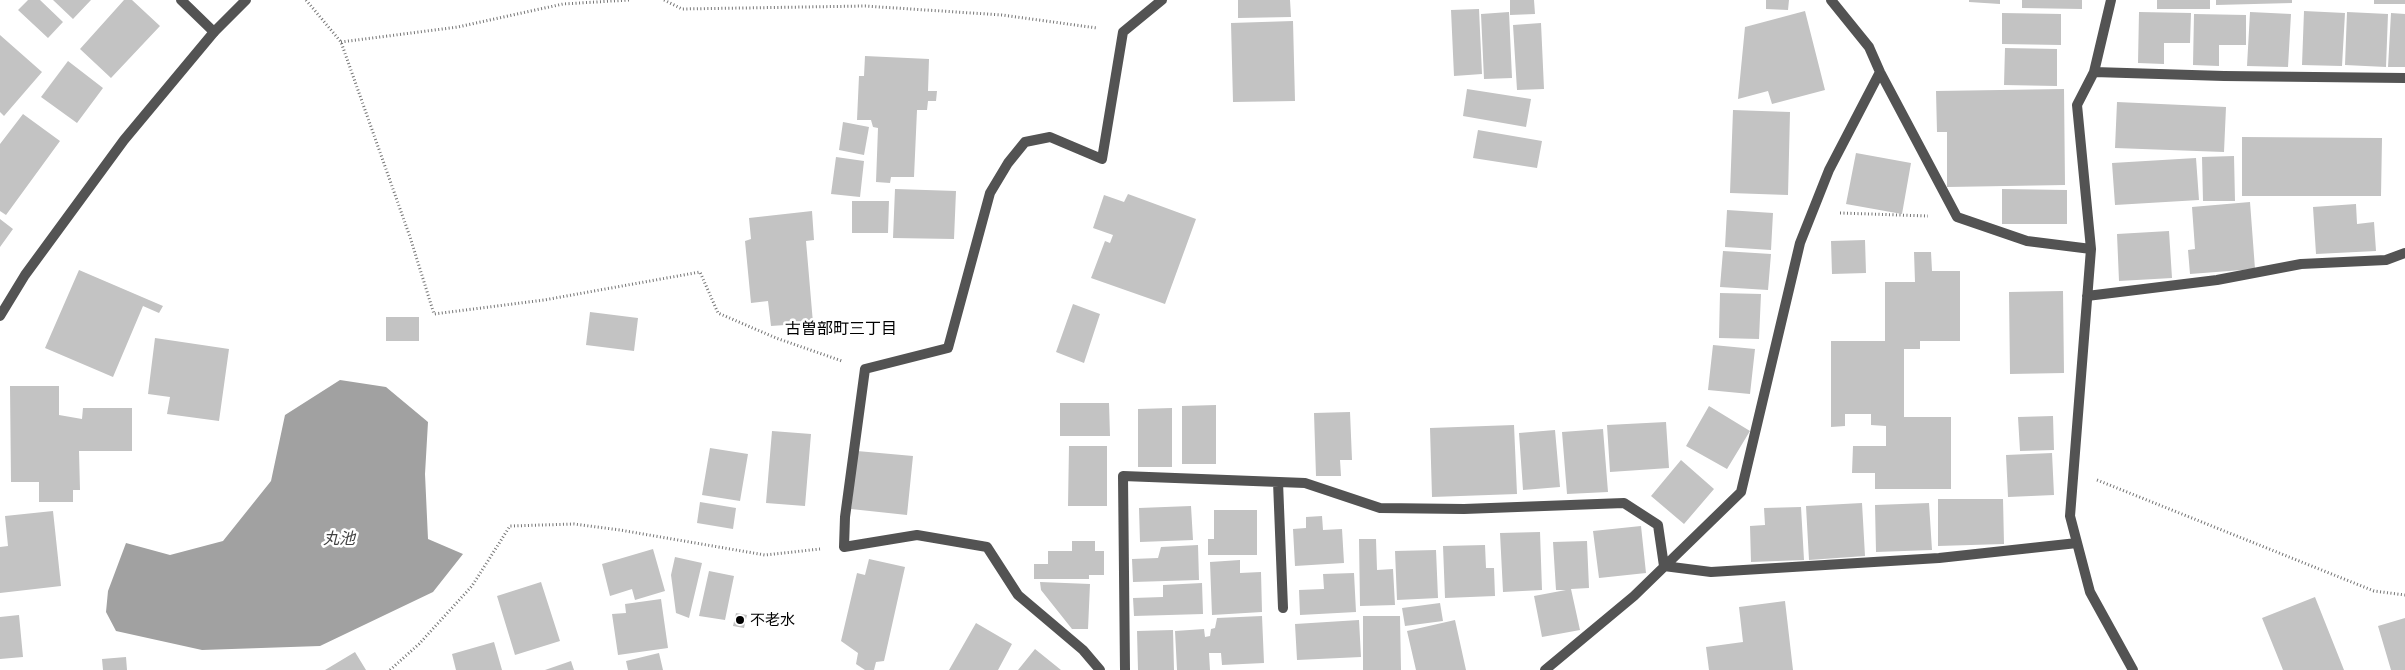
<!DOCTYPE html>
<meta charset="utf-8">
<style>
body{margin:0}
canvas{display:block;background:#fff}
</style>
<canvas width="2405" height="670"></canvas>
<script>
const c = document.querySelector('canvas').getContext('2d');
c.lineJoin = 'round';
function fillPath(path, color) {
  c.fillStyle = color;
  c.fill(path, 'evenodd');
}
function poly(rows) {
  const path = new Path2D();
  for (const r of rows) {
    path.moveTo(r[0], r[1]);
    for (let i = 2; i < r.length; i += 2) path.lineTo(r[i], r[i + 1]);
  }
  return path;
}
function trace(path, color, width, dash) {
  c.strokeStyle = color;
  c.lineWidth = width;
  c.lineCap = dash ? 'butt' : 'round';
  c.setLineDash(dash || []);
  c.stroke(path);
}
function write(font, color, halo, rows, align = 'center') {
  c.font = font + ' Inter,"Noto Sans JP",sans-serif';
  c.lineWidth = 5;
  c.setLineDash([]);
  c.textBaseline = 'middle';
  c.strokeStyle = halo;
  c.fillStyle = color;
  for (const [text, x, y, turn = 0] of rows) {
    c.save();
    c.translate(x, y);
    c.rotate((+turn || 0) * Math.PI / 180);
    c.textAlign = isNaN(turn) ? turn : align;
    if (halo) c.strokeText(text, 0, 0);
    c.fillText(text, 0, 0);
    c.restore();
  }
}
const water = poly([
 [340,380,386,387,428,422,425,474,428,539,463,554,433,592,320,646,202,650,116,631,106,612,108,591,126,543,170,555,223,541,271,481,285,415]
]);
const building = poly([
 [28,0,40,0,63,22,48,38,18,10],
 [53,0,91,0,73,19],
 [124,0,132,0,160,26,111,78,80,49],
 [1238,0,1290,0,1291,17,1238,18],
 [1510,0,1534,0,1535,14,1510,15],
 [1766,0,1789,0,1788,10,1766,9],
 [1969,0,2000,0,2000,4,1969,2],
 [2022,0,2082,0,2082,9,2022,8],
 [2157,0,2210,0,2210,9,2157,9],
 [2216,0,2292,0,2292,3,2216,5],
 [2374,0,2405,0,2405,4,2374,4],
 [1479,9,1482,74,1454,76,1451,10],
 [1805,11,1825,90,1772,104,1768,91,1738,99,1745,27],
 [2304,11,2345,13,2342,66,2302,65],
 [1509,12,1512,78,1484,79,1481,14],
 [2139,12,2191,13,2190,43,2164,43,2164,64,2138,63],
 [2250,12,2291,14,2288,67,2247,66],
 [2347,12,2388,14,2386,67,2345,65],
 [2002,13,2061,14,2061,45,2002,44],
 [2391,13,2405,14,2405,67,2388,67],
 [2194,14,2246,15,2246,45,2219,45,2219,66,2193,65],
 [1293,21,1295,101,1233,102,1231,23],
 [1541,23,1544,89,1517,90,1513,25],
 [0,35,42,72,4,116,0,112],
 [2005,48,2057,49,2057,86,2004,85],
 [865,56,929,59,928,91,937,91,936,101,928,101,927,110,917,110,914,177,891,177,890,183,876,182,878,128,873,127,871,120,857,120,859,76,864,76],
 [68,61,103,88,77,123,41,97],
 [1467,89,1531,99,1526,127,1463,116],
 [2064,89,2065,185,1947,187,1947,132,1937,132,1936,91],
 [2117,102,2226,107,2224,152,2115,148],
 [1733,110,1790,112,1788,195,1730,193],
 [23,114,60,141,6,215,0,211,0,144],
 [843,122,869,127,864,155,839,150],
 [1478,130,1542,141,1537,168,1473,158],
 [2242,137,2382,138,2381,196,2242,196],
 [1856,153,1911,163,1902,214,1846,204],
 [2234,156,2235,201,2203,201,2202,157],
 [836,157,864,161,860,197,831,194],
 [2196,158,2199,200,2115,205,2112,163],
 [895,189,956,191,954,239,893,238],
 [2002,189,2067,190,2067,224,2002,224],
 [1128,194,1196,219,1165,304,1091,278,1105,241,1110,243,1113,235,1093,228,1104,195,1124,202],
 [852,201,889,201,888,233,852,233],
 [2250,202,2255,269,2190,274,2188,250,2195,249,2192,207],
 [2356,204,2357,224,2374,222,2376,251,2316,254,2313,207],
 [1727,210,1773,213,1771,250,1725,247],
 [812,211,814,240,806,241,813,323,771,326,768,301,751,303,745,241,751,239,749,218],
 [0,219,13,229,0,247],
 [2169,231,2172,278,2119,281,2117,234],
 [1865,240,1866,273,1832,274,1831,241],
 [1723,251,1771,254,1768,290,1720,287],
 [1914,252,1931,252,1932,271,1960,271,1960,341,1920,341,1920,349,1904,349,1904,417,1951,417,1951,489,1875,489,1875,473,1852,473,1853,446,1886,446,1886,426,1871,425,1871,414,1845,414,1845,426,1831,427,1831,341,1885,341,1885,282,1915,282],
 [79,270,163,306,159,313,143,306,113,377,45,348],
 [2063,291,2064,373,2010,374,2009,292],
 [1720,293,1761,294,1759,339,1719,338],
 [1073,304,1100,314,1084,363,1056,352],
 [590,312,638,318,634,351,586,345],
 [386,317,419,317,419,341,386,341],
 [155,338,229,349,219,421,167,414,170,397,148,394],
 [1713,345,1755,349,1750,394,1708,390],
 [10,386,59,386,59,415,82,419,83,408,132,408,132,451,79,451,80,490,73,490,73,502,39,502,39,482,11,482],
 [1060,403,1109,403,1110,436,1060,436],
 [1216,405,1216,464,1182,464,1182,406],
 [1709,406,1750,431,1727,469,1686,446],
 [1172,408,1172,467,1138,467,1138,409],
 [1350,412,1352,460,1340,460,1341,476,1316,476,1314,413],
 [2053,416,2054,450,2020,451,2018,417],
 [1666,422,1669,468,1610,472,1607,425],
 [1514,425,1517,494,1432,497,1430,428],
 [1603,429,1608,492,1567,494,1562,432],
 [1555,430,1560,487,1523,490,1519,433],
 [772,431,811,434,805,506,766,503],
 [1069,446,1107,446,1107,506,1068,506],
 [710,448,748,454,740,501,702,495],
 [857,451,913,456,907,515,851,509],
 [2052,453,2054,495,2008,497,2006,455],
 [1681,460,1714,489,1684,524,1651,496],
 [1938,499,2003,499,2004,544,1938,546],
 [700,502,736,508,733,529,697,523],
 [1862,503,1865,556,1809,560,1806,506],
 [1929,503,1932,550,1876,552,1875,505],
 [1191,506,1193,540,1140,542,1139,508],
 [1801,507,1804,560,1751,562,1750,526,1765,525,1764,508],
 [1214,510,1257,510,1257,555,1208,555,1208,539,1214,539],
 [53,511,61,586,0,593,0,547,8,546,5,516],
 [1322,516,1323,530,1342,529,1344,563,1295,566,1293,529,1306,528,1306,517],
 [1641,526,1646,573,1599,578,1593,531],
 [1540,532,1542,590,1503,592,1500,533],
 [1359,539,1376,539,1377,570,1393,569,1395,605,1360,606],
 [1072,541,1095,541,1095,551,1104,551,1104,575,1089,575,1089,579,1034,579,1034,564,1048,564,1048,551,1072,551],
 [1587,541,1589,588,1571,589,1580,630,1542,637,1534,596,1566,590,1556,590,1553,542],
 [1198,545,1199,580,1133,582,1132,559,1158,558,1161,547],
 [1485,545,1486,568,1494,568,1495,596,1445,598,1443,546],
 [653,549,665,591,635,600,632,589,610,596,602,564],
 [1436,550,1438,598,1397,600,1395,551],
 [675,557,702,563,689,618,676,613,671,575],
 [869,559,905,567,884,661,876,662,874,670,865,670,856,664,858,653,841,641,857,573,865,575],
 [1240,560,1240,573,1261,572,1262,612,1212,615,1210,562],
 [709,571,734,576,725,620,699,616],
 [1354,573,1356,612,1300,615,1299,590,1324,589,1323,574],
 [541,582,560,641,515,655,497,596],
 [1040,582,1090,584,1088,629,1072,629,1041,590],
 [1202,583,1203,614,1134,616,1133,598,1163,597,1163,585],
 [2315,597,2344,670,2283,670,2262,618],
 [661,599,668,648,618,655,612,614,626,613,625,604],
 [1785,601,1793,670,1709,670,1706,647,1743,642,1739,607],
 [1440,603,1443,621,1405,626,1402,608],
 [736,613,747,615,744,628,733,626],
 [19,615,23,657,0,659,0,617],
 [1262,616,1264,663,1222,665,1221,653,1209,653,1210,670,1177,670,1175,631,1204,629,1205,637,1210,636,1211,629,1215,628,1217,618],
 [1363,616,1400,616,1401,670,1363,670],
 [2405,618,2405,670,2391,670,2378,626],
 [1359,620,1361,657,1297,660,1295,624],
 [1455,620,1466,670,1416,670,1407,631],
 [976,623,1012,644,998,670,949,670],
 [1173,630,1174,670,1138,670,1137,631],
 [494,642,502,670,456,670,452,654],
 [1035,649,1061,670,1018,670],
 [355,652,366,670,325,670],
 [659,653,663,670,628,670,626,661],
 [126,657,127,670,103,670,102,659],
 [571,661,574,670,545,670]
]);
const path = poly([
 [306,0,341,42,410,237,434,314,544,300,700,272,718,313,776,338,842,361],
 [664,0,682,9,865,6,1002,15,1097,28],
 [341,42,458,27,563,4,629,0],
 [1840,213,1928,216],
 [2097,480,2374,591,2405,595],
 [390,670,419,644,472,586,510,526,574,524,620,530,765,555,820,549]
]);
const minor = poly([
 [181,0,214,32],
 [1831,0,1869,47,1880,72,1957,217,2027,241,2091,249,2070,516,2090,592,2133,670],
 [2111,0,2094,72,2224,76,2405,78],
 [2091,249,2077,105,2094,72],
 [2087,296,2217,280,2301,264,2386,260,2405,253],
 [1278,482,1283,608],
 [1100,670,1083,650,1018,595,987,547,917,535,844,547,845,517,865,369,948,348,990,193,1008,163,1025,142,1050,137,1102,159,1123,32,1162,0],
 [1125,670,1123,476,1305,483,1380,508,1464,509,1624,503,1658,525,1664,566,1711,572,1939,558,2077,543],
 [1545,670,1634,596,1741,492,1800,243,1829,170,1880,72]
]);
const tertiary = poly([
 [0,316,25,275,124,140,214,32,246,0]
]);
const markers = [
 [740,620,5,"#000"]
];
const poiNames = [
 ["不老水",750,620]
];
const neighbourhoodNames = [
 ["古曽部町三丁目",841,329]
];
const waterNames = [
 ["丸池",339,539]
];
fillPath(water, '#a1a1a1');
fillPath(building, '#c3c3c3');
trace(path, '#757575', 3, [1, 2.5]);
trace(minor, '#535353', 10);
trace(tertiary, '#535353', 10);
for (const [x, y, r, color] of markers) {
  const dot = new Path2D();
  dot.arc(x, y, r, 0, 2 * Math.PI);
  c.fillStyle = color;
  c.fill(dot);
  trace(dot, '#fff', 2);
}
write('15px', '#000', '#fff', poiNames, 'left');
write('16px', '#000', '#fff', neighbourhoodNames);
write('italic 16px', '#424242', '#fff', waterNames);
</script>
